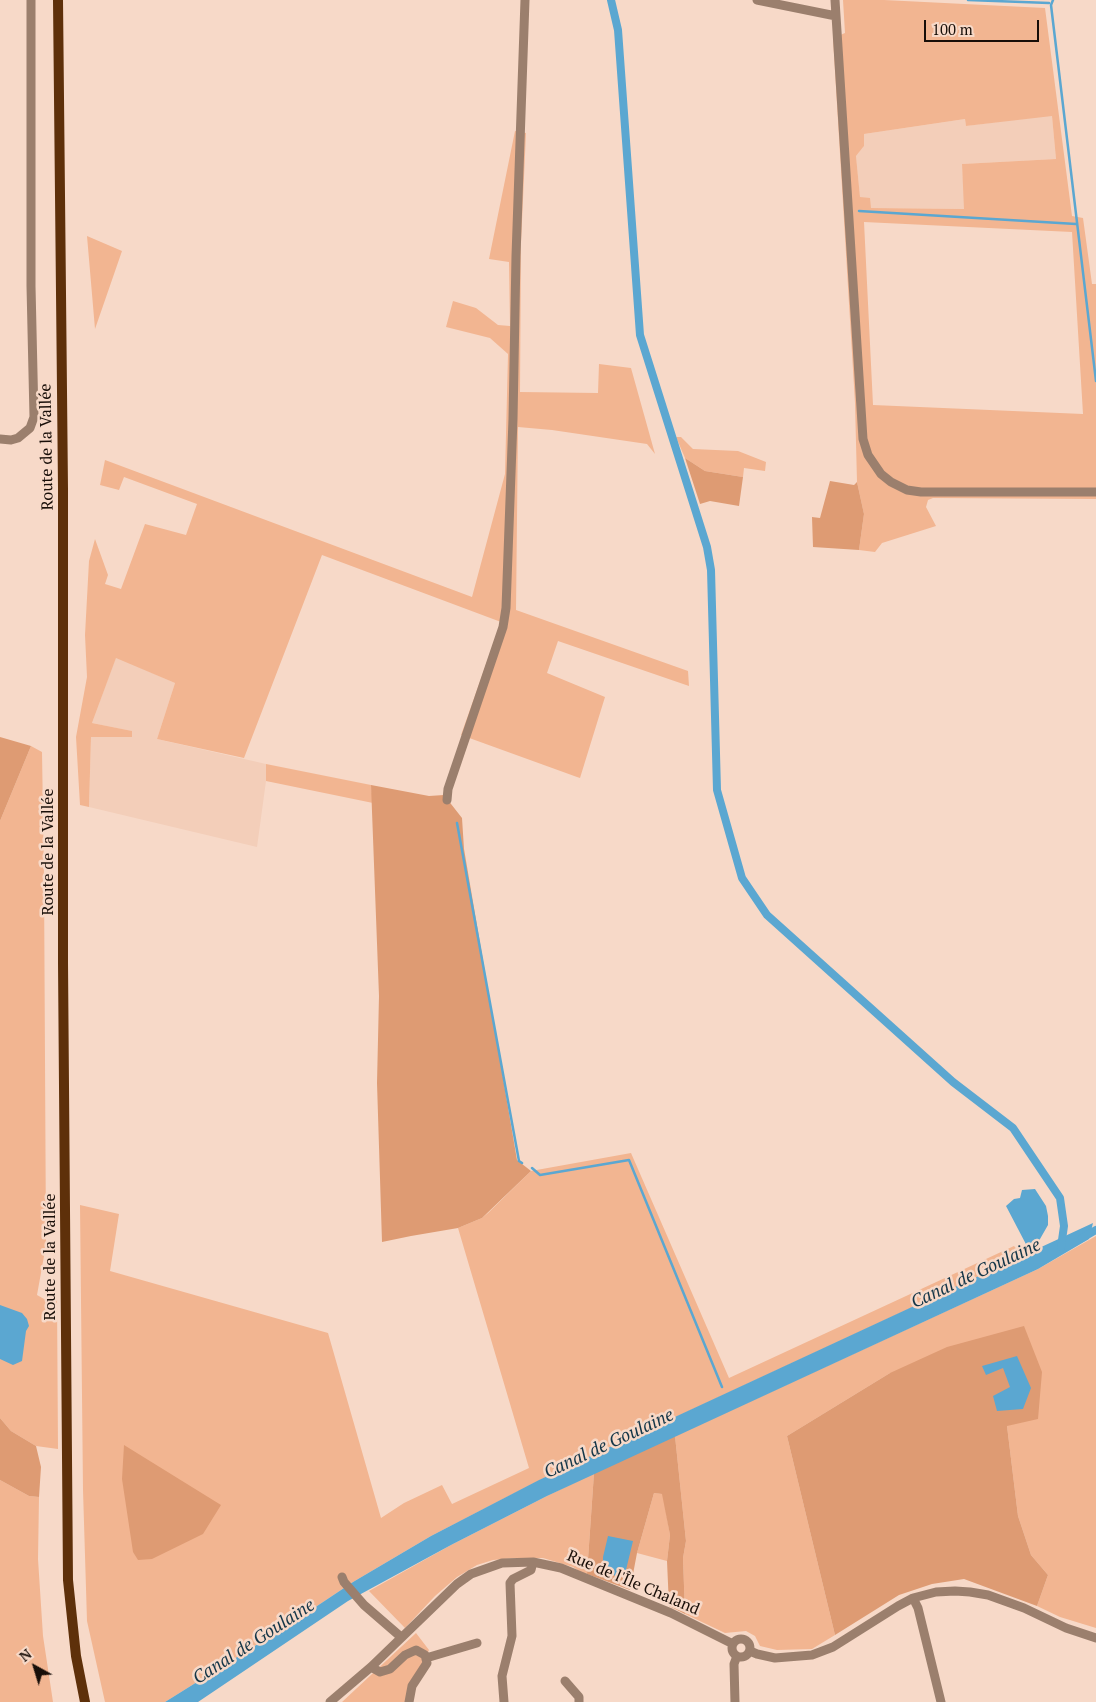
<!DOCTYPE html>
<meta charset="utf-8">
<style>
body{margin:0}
#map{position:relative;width:1096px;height:1702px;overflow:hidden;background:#f7d9c8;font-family:"PT Serif",serif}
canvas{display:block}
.north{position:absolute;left:10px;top:1642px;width:50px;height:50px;-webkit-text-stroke:4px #f7d9c8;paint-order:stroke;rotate:321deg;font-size:14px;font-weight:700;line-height:20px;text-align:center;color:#180e08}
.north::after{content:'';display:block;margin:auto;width:18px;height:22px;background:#180e08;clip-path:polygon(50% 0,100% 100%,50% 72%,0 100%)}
.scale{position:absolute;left:924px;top:20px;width:115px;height:22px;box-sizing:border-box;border:2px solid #180e08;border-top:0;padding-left:6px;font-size:15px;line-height:18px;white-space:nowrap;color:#180e08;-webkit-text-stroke:4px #f7d9c8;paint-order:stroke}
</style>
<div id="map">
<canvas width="1096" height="1702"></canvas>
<div class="north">N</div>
<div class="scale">100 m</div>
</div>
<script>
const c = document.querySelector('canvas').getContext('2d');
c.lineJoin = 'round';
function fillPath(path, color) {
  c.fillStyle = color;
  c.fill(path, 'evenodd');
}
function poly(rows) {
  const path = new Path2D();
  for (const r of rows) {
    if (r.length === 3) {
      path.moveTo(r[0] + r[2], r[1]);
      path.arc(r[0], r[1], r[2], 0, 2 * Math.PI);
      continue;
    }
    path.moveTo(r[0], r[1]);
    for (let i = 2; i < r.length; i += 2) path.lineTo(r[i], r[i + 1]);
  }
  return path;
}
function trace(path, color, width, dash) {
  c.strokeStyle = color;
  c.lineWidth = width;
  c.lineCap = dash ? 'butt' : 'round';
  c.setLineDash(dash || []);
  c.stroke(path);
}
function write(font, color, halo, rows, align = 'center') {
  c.font = font + ' "PT Serif",serif';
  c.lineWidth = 5;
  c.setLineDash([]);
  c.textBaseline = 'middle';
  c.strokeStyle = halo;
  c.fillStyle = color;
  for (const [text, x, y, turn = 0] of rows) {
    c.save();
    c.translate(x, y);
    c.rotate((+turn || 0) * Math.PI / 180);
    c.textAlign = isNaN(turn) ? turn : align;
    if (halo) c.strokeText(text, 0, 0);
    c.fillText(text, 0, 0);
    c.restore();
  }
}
const built = poly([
 [1052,115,1056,159,962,164,965,209,871,208,860,198,856,156,864,146,864,134,965,119,966,126],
 [116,657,175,683,157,739,266,764,266,781,257,847,89,807,91,737,132,737,131,731,92,723]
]);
const green = poly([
 [843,0,884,0,1045,8,1072,216,1083,218,1092,284,1096,284,1096,499,933,498,928,500,926,507,936,526,882,543,875,552,859,550,864,514,857,482,855,403,833,38,845,33],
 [1052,116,1056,159,962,164,964,209,871,208,870,198,860,197,856,156,864,146,864,134,965,119,966,126],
 [864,222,1072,232,1083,414,873,405],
 [515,131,526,133,521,243,520,392,598,393,599,364,631,368,655,454,647,444,552,430,518,427,516,610,688,671,689,686,558,641,547,673,605,697,580,778,577,777,461,735,501,622,322,555,244,758,157,739,175,683,116,658,92,723,132,731,132,737,91,737,89,807,80,805,76,737,87,677,85,635,89,561,95,539,108,575,105,584,121,589,145,524,186,535,197,504,124,477,119,490,100,485,105,460,472,597,505,474,508,354,490,338,446,327,453,301,476,308,498,325,510,326,509,262,489,259],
 [87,236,122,251,95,329],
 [676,437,681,437,693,449,738,451,766,462,765,471,744,468,743,477,705,471,685,458],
 [31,746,42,752,44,877,46,1245,37,1295,44,1299,57,1298,58,1449,36,1446,11,1431,0,1418,0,821],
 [266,764,371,785,373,803,266,781],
 [631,1153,729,1378,1014,1246,1023,1256,540,1480,431,1536,353,1582,290,1624,165,1702,105,1702,87,1621,83,1490,80,1205,119,1214,110,1271,328,1333,381,1518,404,1503,442,1485,452,1504,529,1468,458,1228,482,1218,488,1213,531,1171],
 [1096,1236,1096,1628,1060,1617,1037,1606,1048,1575,1031,1555,1018,1516,1007,1426,890,1373,787,1436,835,1635,812,1649,777,1650,760,1646,755,1636,746,1631,725,1633,685,1614,683,1558,686,1541,675,1436,1038,1269],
 [594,1473,587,1574,580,1572,573,1567,543,1558,515,1558,493,1560,477,1565,457,1577,435,1596,405,1628,369,1591,451,1545,547,1496],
 [0,1480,29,1496,39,1497,38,1559,43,1636,53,1702,0,1702],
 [654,1493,663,1494,670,1535,667,1561,637,1553],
 [416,1633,429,1650,406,1702,342,1702]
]);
const forest = poly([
 [685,458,705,471,743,477,739,506,710,501,700,504],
 [830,481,854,485,857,482,864,514,859,550,813,547,812,517,820,518],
 [0,737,31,746,0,821],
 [371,785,429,796,444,795,462,818,464,849,517,1160,531,1171,482,1218,458,1228,411,1236,382,1242,377,1083,379,996],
 [1024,1326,1042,1372,1038,1419,1007,1426,1018,1516,1031,1555,1048,1575,1037,1606,964,1579,932,1584,899,1595,835,1635,787,1436,890,1373,947,1347],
 [0,1418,11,1431,36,1446,41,1467,39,1497,29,1496,0,1480],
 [675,1436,686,1541,683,1558,685,1614,669,1606,667,1561,670,1535,662,1494,654,1493,637,1553,630,1590,587,1574,594,1473],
 [124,1445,221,1505,203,1534,152,1559,138,1560,133,1552,122,1479]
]);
const water = poly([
 [1035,1189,1046,1206,1048,1216,1048,1225,1036,1246,1029,1250,1006,1206,1014,1199,1020,1198,1022,1190],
 [1093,1223,1089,1239,1038,1269,547,1496,451,1545,348,1601,198,1702,165,1702,290,1624,353,1582,431,1536,539,1480],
 [0,1305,22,1313,27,1319,29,1326,26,1331,22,1361,13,1365,0,1359],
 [1017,1356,1031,1388,1023,1409,997,1411,993,1396,1010,1387,1003,1368,986,1375,982,1366],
 [608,1536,633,1541,625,1574,615,1576,603,1566,603,1557]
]);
const stream = poly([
 [968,0,1049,3],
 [1053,0,1051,5,1096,381],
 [859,211,1076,224],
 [457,823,519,1161,522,1163],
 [532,1168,540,1175,629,1160,722,1387]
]);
const canal = poly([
 [611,0,618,30,640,335,707,547,711,570,717,790,742,878,767,915,953,1082,1013,1128,1060,1198,1064,1226,1061,1247],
 [1082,1238,1096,1230]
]);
const minor = poly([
 [757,0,836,16],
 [835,0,863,439,868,455,881,474,891,482,907,490,921,492,1096,492],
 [0,439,11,440,18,438,30,428,34,417,31,286,31,0],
 [447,800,448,789,503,627,506,608,513,419,516,256,525,0],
 [342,1577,344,1582,364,1605,401,1637],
 [913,1598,918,1608,941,1702],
 [741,1648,9],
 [750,1651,757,1654,775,1658,812,1655,833,1647,898,1606,913,1598,936,1592,955,1591,970,1592,988,1595,1024,1608,1066,1628,1096,1638],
 [426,1658,477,1643],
 [371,1667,380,1672,390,1669,405,1655,416,1650,425,1655,427,1663,412,1686,409,1702],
 [565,1681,579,1697,579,1702],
 [330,1702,371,1667,457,1584,471,1574,502,1563,533,1562,561,1568,671,1613,733,1644],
 [504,1702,502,1676,512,1636,510,1583,513,1579,531,1570,533,1562],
 [735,1702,734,1664,737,1656]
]);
const major = poly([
 [58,0,63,488,63,963,68,1580,76,1656,85,1702]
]);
const streetNames = [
 ["Route de la Vallée",47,447,-91],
 ["Route de la Vallée",48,852,-90],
 ["Route de la Vallée",50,1257,-90],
 ["Rue de l'Île Chaland",633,1583,23]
];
const waterNames = [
 ["Canal de Goulaine",976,1274,-25],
 ["Canal de Goulaine",609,1444,-25],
 ["Canal de Goulaine",254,1642,-33]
];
fillPath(built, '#f3ceb9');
fillPath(green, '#f2b591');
fillPath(forest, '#de9b73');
fillPath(water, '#5ba7d1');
trace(stream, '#5ba7d1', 2.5);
trace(canal, '#5ba7d1', 8);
trace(minor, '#9b7f6d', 9);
trace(major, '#5e300a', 10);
write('16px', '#180e08', '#f7d9c8', streetNames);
write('italic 18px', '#143648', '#f7d9c8', waterNames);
</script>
